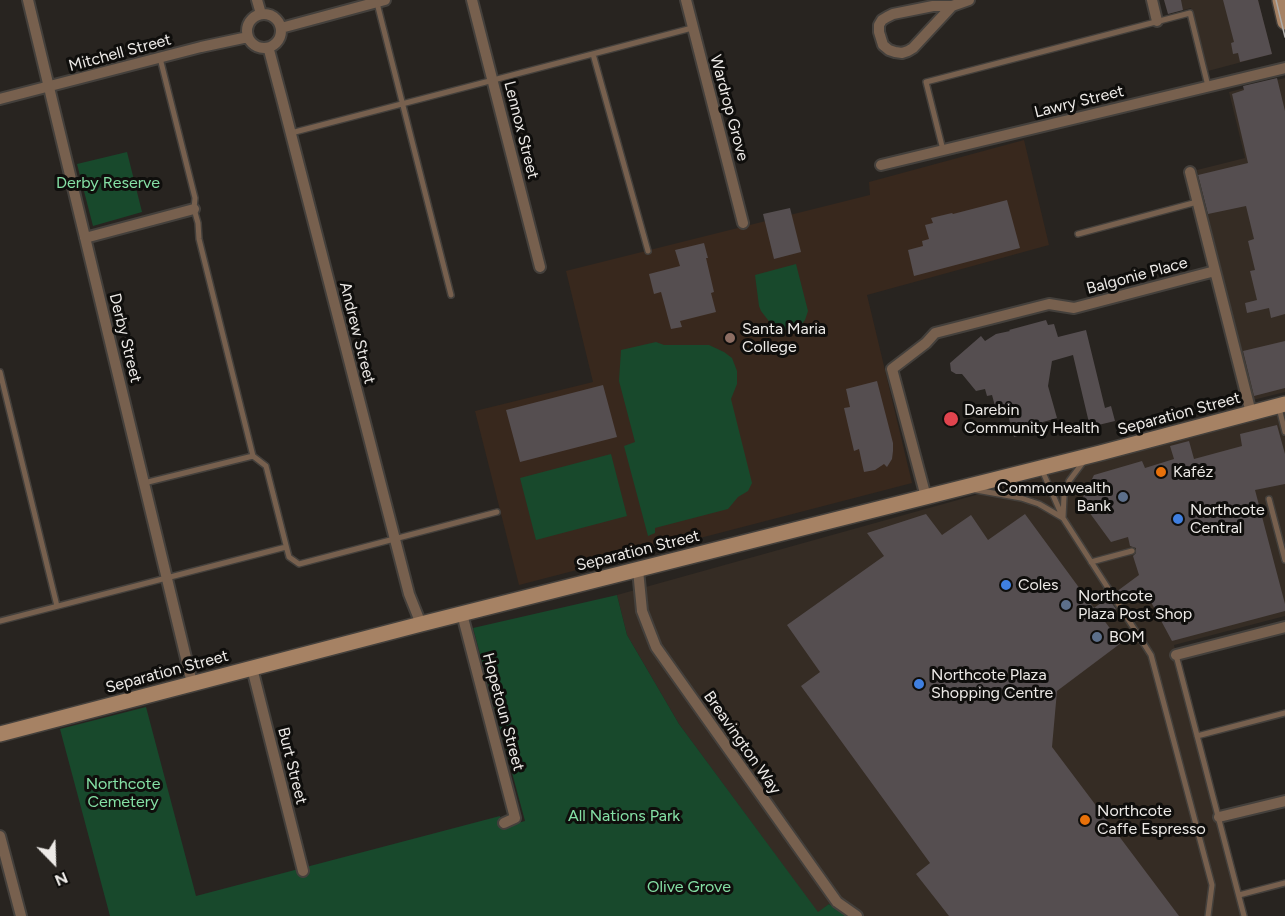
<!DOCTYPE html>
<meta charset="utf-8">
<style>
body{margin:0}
#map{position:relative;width:1285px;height:916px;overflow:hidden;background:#282420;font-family:Figtree,sans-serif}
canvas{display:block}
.north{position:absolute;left:24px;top:832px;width:60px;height:60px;-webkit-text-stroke:4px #0f0e0c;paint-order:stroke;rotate:157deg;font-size:16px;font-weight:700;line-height:24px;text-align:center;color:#edeae7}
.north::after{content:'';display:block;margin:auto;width:21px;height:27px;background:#edeae7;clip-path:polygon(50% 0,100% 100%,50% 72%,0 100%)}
</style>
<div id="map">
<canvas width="1285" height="916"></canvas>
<div class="north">N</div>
</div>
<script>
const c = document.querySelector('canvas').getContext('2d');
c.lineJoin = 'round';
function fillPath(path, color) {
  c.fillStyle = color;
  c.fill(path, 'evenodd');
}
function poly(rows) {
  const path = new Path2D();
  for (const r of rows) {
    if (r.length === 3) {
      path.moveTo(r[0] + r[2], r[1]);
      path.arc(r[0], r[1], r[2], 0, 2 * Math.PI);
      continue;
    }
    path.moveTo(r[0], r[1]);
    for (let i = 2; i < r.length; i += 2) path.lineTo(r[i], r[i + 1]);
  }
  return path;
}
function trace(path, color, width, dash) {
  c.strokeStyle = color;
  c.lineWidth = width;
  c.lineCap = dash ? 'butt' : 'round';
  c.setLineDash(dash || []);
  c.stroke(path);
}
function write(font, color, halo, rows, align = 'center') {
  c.font = font + ' Figtree,sans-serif';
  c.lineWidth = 6;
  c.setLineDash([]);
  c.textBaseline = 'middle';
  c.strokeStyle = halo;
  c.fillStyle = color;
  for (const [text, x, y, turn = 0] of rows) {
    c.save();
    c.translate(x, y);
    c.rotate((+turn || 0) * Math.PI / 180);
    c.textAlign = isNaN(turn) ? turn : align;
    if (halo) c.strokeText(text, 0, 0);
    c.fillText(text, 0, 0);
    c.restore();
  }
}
const built = poly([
 [1164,0,1258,0,1272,54,1208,71,1191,8,1168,14],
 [1285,78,1285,392,1253,400,1197,170,1245,158,1229,92],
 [1285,412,1285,616,1174,645,1194,736,1241,916,847,916,829,904,818,913,679,724,627,635,617,595,1094,462]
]);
const education = poly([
 [1024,140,1049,245,867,295,912,483,519,585,475,411,593,382,566,271,870,195,869,182]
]);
const green = poly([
 [127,152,142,212,93,226,77,164],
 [796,264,808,311,805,320,801,325,787,330,776,327,768,320,761,311,759,306,755,275],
 [656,342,664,345,709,345,724,352,732,358,737,371,737,384,731,399,752,483,748,491,738,497,728,509,655,528,655,533,648,536,624,446,635,442,619,381,621,350],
 [611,454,627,516,536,540,520,478],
 [617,595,627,635,679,724,818,912,829,904,847,916,110,916,60,729,146,707,196,896,500,816,503,827,525,821,473,628]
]);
const building = poly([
 [1164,0,1181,0,1183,10,1168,14],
 [1223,0,1258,0,1272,54,1240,62,1238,53,1233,54,1231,43,1234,42],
 [1277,78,1285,111,1285,314,1271,318,1269,308,1247,313,1245,303,1257,300,1250,271,1255,270,1248,241,1254,239,1246,206,1208,214,1198,175,1248,163,1232,94,1244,90,1243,86],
 [1007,200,1020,248,914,276,908,250,923,246,922,241,929,239,925,225,933,223,931,218,952,213,953,214],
 [790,208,801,252,774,259,763,214],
 [704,243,708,258,706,258,714,292,711,293,716,312,680,321,682,327,671,329,661,292,654,294,649,274,680,266,675,250],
 [1046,320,1048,325,1054,324,1058,337,1086,330,1105,408,1111,406,1115,421,1090,427,1073,355,1052,361,1048,386,1057,418,1043,422,1044,428,1014,437,1008,415,1002,416,1000,405,995,406,992,395,987,396,985,389,976,391,962,374,956,374,951,371,950,363,981,336,985,341,996,334,1010,331,1009,330],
 [1285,341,1285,388,1254,396,1243,351],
 [877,381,893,443,893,451,892,459,887,467,884,464,875,470,864,472,859,449,854,451,844,408,850,407,846,389],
 [603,385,617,437,520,462,506,410],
 [1277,425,1285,454,1285,484,1255,490,1285,604,1285,611,1172,641,1144,589,1124,604,1116,592,1139,575,1133,556,1136,553,1136,548,1130,546,1128,537,1111,542,1081,501,1094,475,1142,461,1145,468,1174,459,1170,446,1189,441,1194,459,1242,446,1240,434],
 [926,514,942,535,971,515,988,540,1025,514,1094,608,1108,598,1116,609,1103,619,1121,643,1057,691,1052,747,1179,916,949,916,916,874,930,863,801,686,820,672,787,625,884,556,867,533]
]);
const lane = poly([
 [377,3,451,295],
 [593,54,648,251],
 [160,58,195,198,194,209,198,223,199,239,253,456,266,466,289,557,299,564,497,512],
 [291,133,692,28],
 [943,150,926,82,1190,13,1208,86],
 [1078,234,1197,202],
 [0,372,57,606],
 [1279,408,1285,432],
 [1042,470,1063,518,1151,655,1212,885,1208,916],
 [144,483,253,456],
 [976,490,1021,498,1039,504,1063,518,1064,496,1069,481,1084,461],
 [1269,499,1285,560],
 [1091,562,1132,551],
 [0,621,286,547],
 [1176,655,1244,916],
 [1197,736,1285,713],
 [1239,895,1285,883]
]);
const street = poly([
 [28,0,192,683],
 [257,0,261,14],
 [472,0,540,267],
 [686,0,743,223],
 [1152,0,1157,21],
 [952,6,913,48,908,51,902,53,895,52,889,50,883,45,879,32,879,25,882,20,887,17,893,14,933,6,952,6,969,0],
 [264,31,17],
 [281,28,385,0],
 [267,48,269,50,282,99,409,594,421,624],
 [0,99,201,47,248,37],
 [881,165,1285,68],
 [1190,172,1251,413],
 [85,238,194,209],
 [926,497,892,369,926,343,935,333,1049,304,1074,308,1215,271],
 [638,570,642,611,656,647,837,902,857,916],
 [462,614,515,818,504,823],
 [1176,655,1285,627],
 [252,668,303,871],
 [1219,817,1285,801],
 [0,836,21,916]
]);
const secondary = poly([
 [1280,0,1285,22],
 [0,734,421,624,1100,453,1285,404]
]);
const tram = poly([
 [1276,0,1285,37]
]);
const markers = [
 [730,338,6,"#8d6e63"],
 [951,419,8,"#e0444e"],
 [1161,472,6,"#e8710a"],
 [1123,497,6,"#5c6f8a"],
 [1178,519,6,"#3f7fe0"],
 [1006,585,6,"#3f7fe0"],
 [1066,605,6,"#5c6f8a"],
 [1097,637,6,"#5c6f8a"],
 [919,684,6,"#3f7fe0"],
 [1085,820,6,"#e8710a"]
];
const streetNames = [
 ["Mitchell Street",120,53,-15],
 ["Lawry Street",1079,102,-14],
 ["Wardrop Grove",729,108,75],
 ["Lennox Street",521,130,76],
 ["Balgonie Place",1137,276,-15],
 ["Andrew Street",357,333,76],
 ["Derby Street",125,338,76],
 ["Separation Street",1179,414,-15],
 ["Separation Street",638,551,-14],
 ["Separation Street",167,672,-15],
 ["Hopetoun Street",503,712,75],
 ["Breavington Way",742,743,55],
 ["Burt Street",292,766,76]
];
const parkNames = [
 ["Derby Reserve",108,183],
 ["Northcote",123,784],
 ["Cemetery",123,802],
 ["All Nations Park",624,816],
 ["Olive Grove",689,887]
];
const poiNames = [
 ["Santa Maria",742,329],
 ["College",742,347],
 ["Darebin",964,410],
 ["Community Health",964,428],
 ["Kaféz",1173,472],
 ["Commonwealth",1111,488,"right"],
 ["Bank",1111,506,"right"],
 ["Northcote",1190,510],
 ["Central",1190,528],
 ["Coles",1018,585],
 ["Northcote",1078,596],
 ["Plaza Post Shop",1078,614],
 ["BOM",1109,637],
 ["Northcote Plaza",931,675],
 ["Shopping Centre",931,693],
 ["Northcote",1097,811],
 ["Caffe Espresso",1097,829]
];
fillPath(built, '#352c24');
fillPath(education, '#38281d');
fillPath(green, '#18492c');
fillPath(building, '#554e50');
trace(lane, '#44403c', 8);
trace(street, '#44403c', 14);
trace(secondary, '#44403c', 18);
trace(lane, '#77604e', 5);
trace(street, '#77604e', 10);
trace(secondary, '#a68264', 15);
trace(tram, '#adaaa7', 1.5);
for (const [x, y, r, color] of markers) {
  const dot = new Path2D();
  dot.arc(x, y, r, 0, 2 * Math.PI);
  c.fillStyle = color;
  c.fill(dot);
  trace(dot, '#0f0e0c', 2);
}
write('16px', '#edeae7', '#0f0e0c', streetNames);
write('16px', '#85e0a5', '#0f0e0c', parkNames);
write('16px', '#edeae7', '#0f0e0c', poiNames, 'left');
</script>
